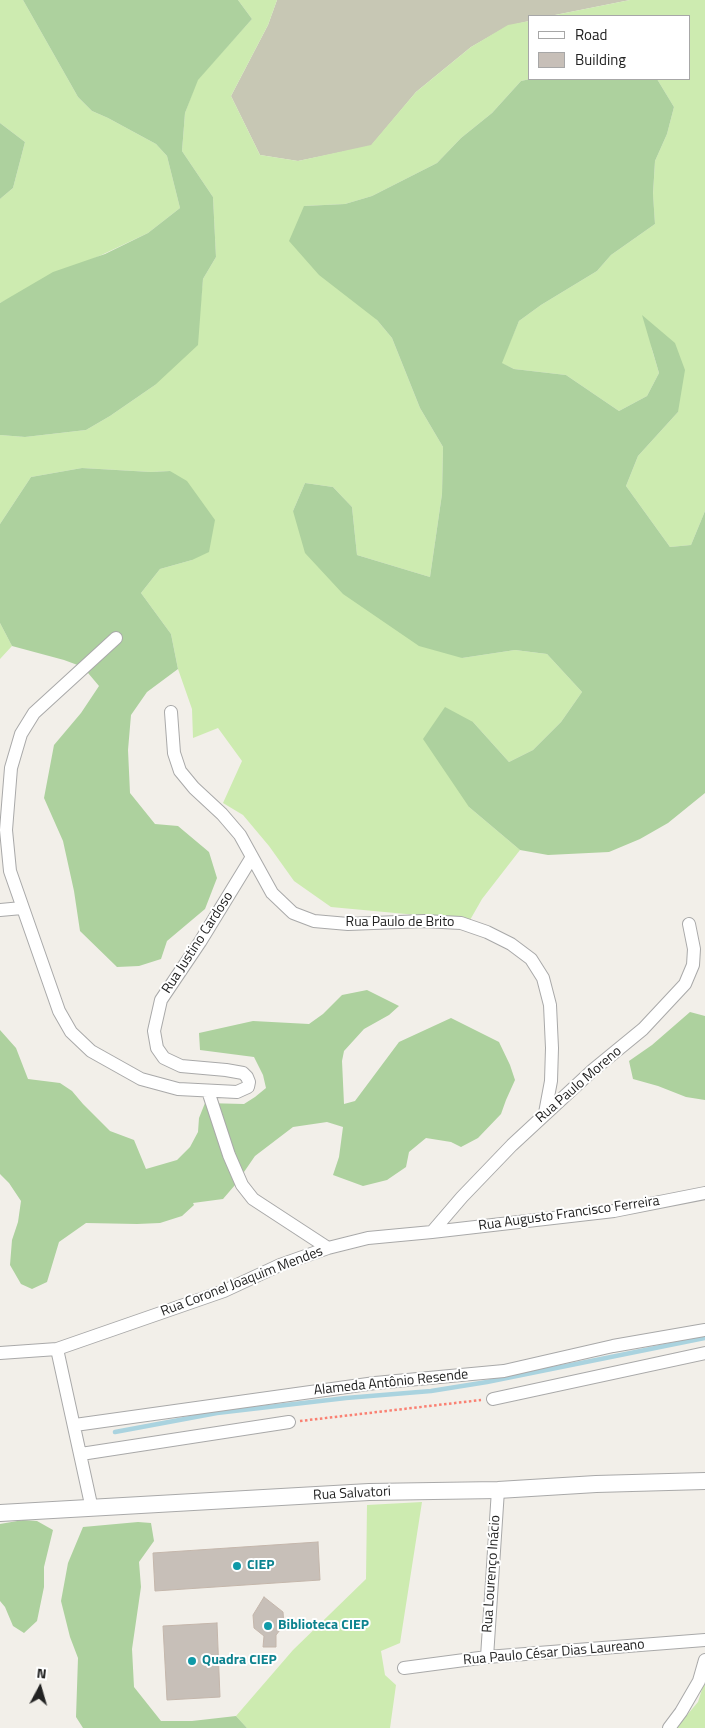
<!DOCTYPE html>
<meta charset="utf-8">
<style>
body{margin:0}
#map{position:relative;width:705px;height:1728px;overflow:hidden;background:#f2efe9;font-family:"Titillium Web",sans-serif}
canvas{display:block}
.legend{position:absolute;left:528px;top:15px;width:162px;height:65px;box-sizing:border-box;background:#fff;border:1px solid #a7a7a7;margin:0;padding:6px 9px;list-style:none;font-size:15px;color:#222}
.legend li{display:flex;align-items:center;gap:10px;height:25px}
.legend b{width:25px;border:1px solid #a7a7a7}
.north{position:absolute;left:15px;top:1663px;width:50px;height:50px;-webkit-text-stroke:4px #fff;paint-order:stroke;rotate:6deg;font-size:14px;font-weight:700;line-height:20px;text-align:center;color:#222}
.north::after{content:'';display:block;margin:auto;width:18px;height:22px;background:#222;clip-path:polygon(50% 0,100% 100%,50% 72%,0 100%)}
</style>
<div id="map">
<canvas width="705" height="1728"></canvas>
<ul class="legend">
<li><b style="height:6px;background:#fff"></b>Road</li>
<li><b style="height:14px;background:#c7bfb8"></b>Building</li>
</ul>
<div class="north">N</div>
</div>
<script>
const c = document.querySelector('canvas').getContext('2d');
c.lineJoin = 'round';
function fillPath(path, color) {
  c.fillStyle = color;
  c.fill(path, 'evenodd');
}
function poly(rows) {
  const path = new Path2D();
  for (const r of rows) {
    path.moveTo(r[0], r[1]);
    for (let i = 2; i < r.length; i += 2) path.lineTo(r[i], r[i + 1]);
  }
  return path;
}
function trace(path, color, width, dash) {
  c.strokeStyle = color;
  c.lineWidth = width;
  c.lineCap = dash ? 'butt' : 'round';
  c.setLineDash(dash || []);
  c.stroke(path);
}
function write(font, color, halo, rows, align = 'center') {
  c.font = font + ' "Titillium Web",sans-serif';
  c.lineWidth = 4;
  c.setLineDash([]);
  c.textBaseline = 'middle';
  c.strokeStyle = halo;
  c.fillStyle = color;
  for (const [text, x, y, turn = 0] of rows) {
    c.save();
    c.translate(x, y);
    c.rotate((+turn || 0) * Math.PI / 180);
    c.textAlign = isNaN(turn) ? turn : align;
    if (halo) c.strokeText(text, 0, 0);
    c.fillText(text, 0, 0);
    c.restore();
  }
}
const construction = poly([
 [277,0,630,0,550,16,529,16,529,21,508,26,471,47,416,92,371,146,298,161,260,155,231,96,268,25]
]);
const grass = poly([
 [0,0,23,0,78,97,92,111,108,118,156,144,167,156,180,208,148,233,0,303,0,199,13,188,25,142,0,123],
 [238,0,277,0,268,25,231,96,260,155,298,161,371,145,416,92,471,47,508,25,529,21,529,79,530,79,521,81,492,113,461,138,437,163,372,196,345,204,304,206,377,320,392,338,420,408,443,447,442,494,430,577,357,555,352,507,333,487,305,483,293,511,462,658,515,650,547,654,582,692,561,722,533,750,509,762,473,722,469,807,520,850,482,899,470,920,331,907,294,881,269,846,243,815,223,803,242,761,218,728,193,738,192,709,178,669,171,634,141,593,160,569,192,560,170,471,151,472,82,468,31,477,0,524,0,435,25,437,86,430,110,416,155,385,200,309,203,279,216,257,213,197,182,151,185,113,197,80,252,19],
 [630,0,705,0,705,511,691,545,670,547,626,486,638,456,678,412,651,346,659,373,647,396,619,411,566,375,514,369,501,363,519,321,541,305,597,271,611,255,655,224,653,195,655,161,667,134,674,107,657,79,689,79,689,16,550,16],
 [0,623,12,646,0,659],
 [422,1502,400,1643,381,1651,385,1675,396,1685,390,1728,247,1728,236,1716,293,1650,366,1579,367,1505],
 [705,1680,705,1728,676,1728,698,1702]
]);
const forest = poly([
 [23,0,238,0,252,19,198,80,185,113,182,151,213,197,216,257,203,279,198,345,155,385,110,416,86,430,25,437,0,435,0,303,53,272,105,254,148,233,180,208,167,156,156,144,108,118,92,111,78,97],
 [530,79,657,79,674,107,667,134,655,161,653,194,655,224,611,255,597,271,541,305,519,321,502,363,514,369,566,375,619,411,647,396,659,373,642,315,675,343,685,370,678,412,638,456,626,486,670,547,691,545,705,511,705,793,668,823,640,839,609,852,548,855,520,850,469,807,423,739,445,707,473,722,509,762,533,750,561,722,582,692,547,654,515,650,462,658,419,646,343,594,305,553,293,511,305,483,333,487,352,507,357,555,430,577,442,494,443,447,420,408,392,338,377,320,319,275,289,241,304,206,345,204,372,196,437,163,461,138,492,113,521,81],
 [0,123,25,142,13,188,0,199],
 [82,468,151,472,170,471,187,481,215,520,209,552,192,560,160,569,141,593,171,634,178,669,147,692,131,715,128,750,130,793,155,824,178,826,209,852,217,878,205,909,167,941,161,959,139,966,117,967,80,931,74,891,63,841,44,798,54,745,81,713,99,686,83,667,64,660,12,646,0,623,0,524,31,477],
 [367,990,399,1006,389,1015,364,1029,344,1051,342,1061,344,1104,355,1101,399,1042,451,1018,499,1042,510,1065,515,1080,506,1100,501,1114,478,1138,461,1147,451,1142,426,1138,409,1152,406,1167,387,1180,363,1186,333,1175,339,1157,343,1127,327,1122,293,1127,255,1156,235,1185,223,1199,193,1203,194,1205,182,1216,160,1223,137,1224,86,1223,59,1242,47,1282,32,1289,21,1284,10,1265,12,1240,18,1222,21,1201,9,1183,0,1174,0,1030,16,1048,28,1079,60,1083,72,1091,83,1104,110,1131,134,1140,146,1169,177,1160,190,1147,198,1132,199,1118,205,1103,244,1104,255,1097,266,1088,263,1075,254,1057,200,1050,199,1033,253,1021,309,1024,323,1014,342,995],
 [690,1012,705,1016,705,1100,686,1097,658,1086,633,1079,629,1061,652,1045],
 [23,1520,37,1521,53,1530,44,1567,44,1587,37,1621,24,1633,13,1626,5,1607,0,1601,0,1524],
 [138,1522,151,1523,154,1541,139,1562,141,1587,132,1649,134,1687,161,1721,192,1721,236,1716,247,1728,83,1728,76,1717,78,1658,70,1637,61,1601,68,1563,83,1527]
]);
const stream = poly([
 [115,1432,217,1413,346,1398,431,1391,487,1382,705,1338]
]);
const building = poly([
 [318,1542,320,1580,155,1591,153,1553,318,1542],
 [264,1597,283,1612,284,1625,276,1635,276,1647,263,1647,264,1636,254,1628,253,1615,264,1597],
 [217,1623,220,1697,167,1700,163,1626,217,1623]
]);
const path = poly([
 [300,1421,481,1400]
]);
const minor = poly([
 [116,638,34,713,21,734,11,768,6,830,10,871,59,1011,71,1032,91,1051,141,1079,178,1089,237,1092,248,1087,249,1082,247,1077,243,1073,226,1070,181,1066,164,1058,157,1048,154,1031,161,1000,200,942,252,857],
 [171,712,174,753,180,771,194,788,222,814,240,835,272,893,293,913,314,921,348,924,424,921,461,923,487,932,511,944,531,959,543,978,550,1005,552,1048,551,1081,545,1113],
 [0,910,22,908],
 [208,1091,229,1155,242,1185,253,1199,328,1248],
 [432,1232,462,1197,512,1145,593,1070,643,1029,685,984,693,965,694,949,689,924],
 [57,1349,92,1509],
 [0,1353,57,1349,224,1291,280,1265,328,1248,368,1238,432,1232,614,1211,705,1193],
 [493,1399,705,1353],
 [75,1425,375,1383,504,1371,613,1346,705,1330],
 [81,1454,289,1422],
 [487,1657,498,1490],
 [404,1668,487,1657,705,1640],
 [669,1728,681,1712,699,1681,705,1660]
]);
const tertiary = poly([
 [0,1513,369,1492,498,1490,596,1484,705,1481]
]);
const markers = [
 [237,1566,5,"#0f9aa8"],
 [268,1626,5,"#0f9aa8"],
 [192,1661,5,"#0f9aa8"]
];
const streetNames = [
 ["Rua Paulo de Brito",400,923],
 ["Rua Justino Cardoso",198,943,-57],
 ["Rua Paulo Moreno",579,1085,-41],
 ["Rua Augusto Francisco Ferreira",569,1214,-8],
 ["Rua Coronel Joaquim Mendes",242,1282,-21],
 ["Alameda Antônio Resende",391,1383,-6],
 ["Rua Salvatori",352,1494,-3],
 ["Rua Lourenço Inácio",492,1574,-86],
 ["Rua Paulo César Dias Laureano",554,1653,-5]
];
const cultureNames = [
 ["CIEP",247,1566],
 ["Biblioteca CIEP",278,1626],
 ["Quadra CIEP",202,1661]
];
fillPath(construction, '#c7c7b4');
fillPath(grass, '#cdebb0');
fillPath(forest, '#add19e');
trace(stream, '#aad3df', 4.5);
fillPath(building, '#c7bfb8');
trace(building, '#c4b6ab', 1);
trace(minor, '#a9a9a9', 14);
trace(tertiary, '#a9a9a9', 18);
trace(path, '#fa8072', 2.5, [2.5, 2.5]);
trace(minor, '#fff', 12);
trace(tertiary, '#fff', 16);
for (const [x, y, r, color] of markers) {
  const dot = new Path2D();
  dot.arc(x, y, r, 0, 2 * Math.PI);
  c.fillStyle = color;
  c.fill(dot);
  trace(dot, '#fff', 2);
}
write('14px', '#222', '#fff', streetNames);
write('bold 14px', '#0d838f', '#fff', cultureNames, 'left');
</script>
